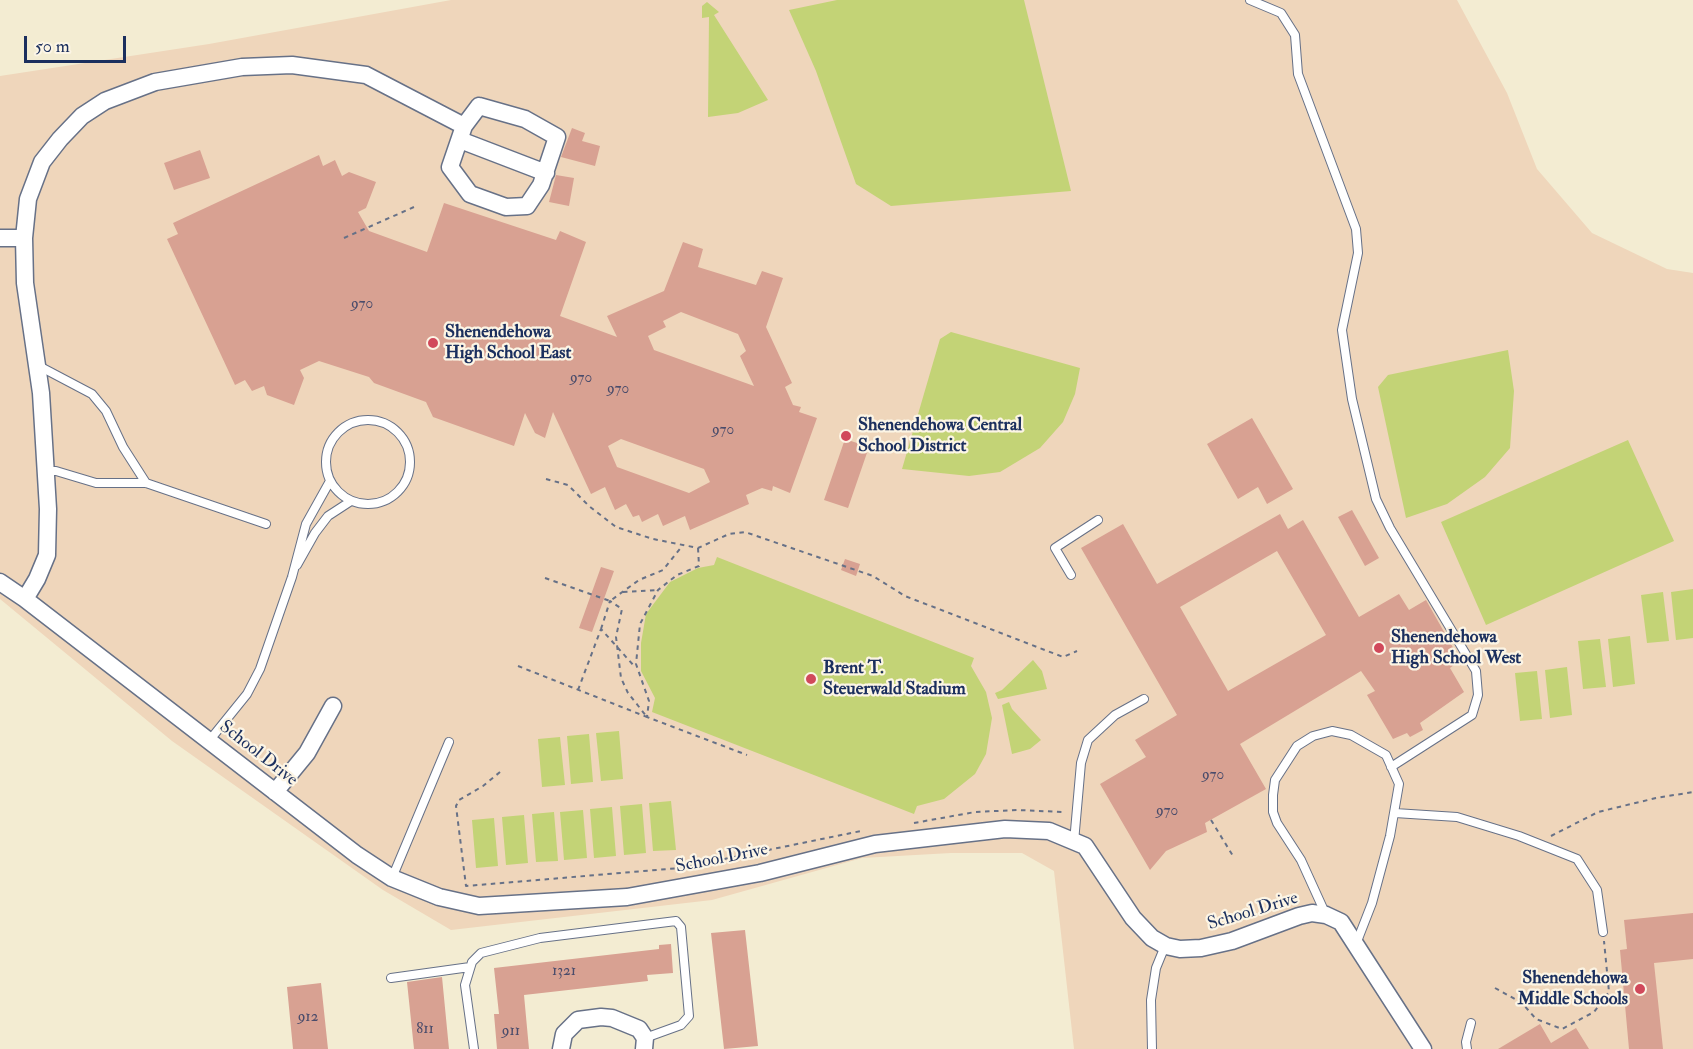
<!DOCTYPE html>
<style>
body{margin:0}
#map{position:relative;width:1693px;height:1049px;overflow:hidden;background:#f3ecd2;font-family:"IM FELL Double Pica",serif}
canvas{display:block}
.scale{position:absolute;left:24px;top:36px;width:102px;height:27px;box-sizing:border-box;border:3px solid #1b2f5e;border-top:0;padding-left:8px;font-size:18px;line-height:21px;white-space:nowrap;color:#1b2f5e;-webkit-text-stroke:4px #fcf5e5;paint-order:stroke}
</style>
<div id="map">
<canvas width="1693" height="1049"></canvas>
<div class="scale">50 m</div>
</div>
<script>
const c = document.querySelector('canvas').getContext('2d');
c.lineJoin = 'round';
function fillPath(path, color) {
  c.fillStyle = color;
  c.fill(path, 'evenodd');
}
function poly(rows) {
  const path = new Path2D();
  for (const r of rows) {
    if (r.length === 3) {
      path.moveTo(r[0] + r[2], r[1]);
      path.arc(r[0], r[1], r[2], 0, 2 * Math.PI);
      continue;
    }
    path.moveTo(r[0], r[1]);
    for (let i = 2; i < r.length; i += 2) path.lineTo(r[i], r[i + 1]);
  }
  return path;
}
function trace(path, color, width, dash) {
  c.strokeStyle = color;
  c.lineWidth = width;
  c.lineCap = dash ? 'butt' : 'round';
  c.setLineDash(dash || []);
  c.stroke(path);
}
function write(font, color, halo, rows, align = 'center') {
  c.font = font + ' "IM FELL Double Pica",serif';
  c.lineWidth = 4.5;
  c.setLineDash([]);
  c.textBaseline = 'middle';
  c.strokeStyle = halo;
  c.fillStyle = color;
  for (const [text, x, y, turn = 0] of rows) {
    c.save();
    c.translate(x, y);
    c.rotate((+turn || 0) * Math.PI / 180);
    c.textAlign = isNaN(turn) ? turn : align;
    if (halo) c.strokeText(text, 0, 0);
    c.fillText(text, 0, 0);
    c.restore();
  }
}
const built = poly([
 [451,0,1457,0,1507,93,1537,169,1592,233,1667,269,1693,273,1693,1049,1074,1049,1054,871,1022,853,951,853,862,858,712,900,451,930,383,890,172,741,0,599,0,76,209,44]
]);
const green = poly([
 [837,0,1024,0,1071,191,891,206,856,184,816,71,789,10],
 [707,2,719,12,714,15,768,100,738,113,708,117,709,17,702,18,702,6],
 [951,332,1080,368,1075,394,1063,422,1040,448,1000,472,969,476,902,469,940,339],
 [1508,350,1514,391,1510,448,1485,477,1447,504,1406,518,1378,387,1388,375],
 [1628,440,1674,541,1486,625,1441,522],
 [717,557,974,658,971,666,986,692,992,718,986,754,975,774,944,799,917,806,914,814,652,712,655,698,641,671,641,643,646,614,670,582,698,568,714,565],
 [1693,589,1693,638,1676,640,1671,592],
 [1663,592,1669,641,1647,643,1641,595],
 [1630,636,1635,684,1613,687,1608,639],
 [1600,639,1606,687,1583,689,1578,641],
 [1033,660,1042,671,1047,689,998,699,995,693,1002,690],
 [1567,667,1572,715,1550,718,1545,670],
 [1537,671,1542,719,1520,721,1515,673],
 [1009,702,1012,709,1041,740,1030,749,1012,754,1002,705],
 [619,731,623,779,601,781,596,733],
 [589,734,593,782,571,784,567,736],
 [560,737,565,785,542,787,538,739],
 [671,801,676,850,653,851,649,803],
 [642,804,646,853,624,855,620,806],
 [612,807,616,856,594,858,590,809],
 [583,810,587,858,564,860,560,812],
 [554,812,558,861,536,862,532,814],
 [524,815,528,863,506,865,502,817],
 [494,818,498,866,476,868,472,820]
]);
const building = poly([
 [572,128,585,133,582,141,600,146,595,166,561,157],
 [200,150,210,178,174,190,164,163],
 [319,155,323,166,335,160,342,176,349,172,376,182,366,208,358,212,369,231,427,252,444,203,556,240,560,231,586,242,560,316,617,337,607,316,664,291,683,242,703,249,698,267,756,285,762,271,783,278,766,327,792,383,785,387,793,405,801,407,799,412,817,418,790,493,773,486,772,491,762,488,746,495,749,504,690,530,685,516,663,526,658,514,642,522,639,515,633,517,626,504,615,510,605,487,591,494,553,412,545,438,535,433,525,413,514,446,433,417,426,402,374,383,369,377,319,361,300,370,304,378,294,405,267,395,264,386,252,391,245,380,235,385,167,239,178,234,173,223],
 [681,312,738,334,746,351,740,356,754,386,654,350,648,336,666,327,663,321],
 [621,439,704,469,710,482,689,493,617,467,608,446],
 [556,175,574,178,569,206,549,202],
 [1252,418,1293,489,1267,504,1258,487,1238,499,1207,444],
 [845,439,869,447,848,508,824,500],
 [1352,510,1379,558,1365,566,1338,517],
 [1280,514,1288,529,1303,520,1359,617,1399,594,1409,610,1426,600,1460,660,1450,668,1464,692,1420,723,1423,730,1410,737,1407,733,1393,739,1367,695,1375,691,1361,671,1240,744,1266,789,1205,823,1207,832,1166,851,1150,870,1100,784,1146,757,1135,740,1177,715,1081,548,1123,524,1157,584],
 [1277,551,1326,635,1228,691,1180,607],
 [845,559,860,564,856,576,841,570],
 [601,567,614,571,592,632,579,628],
 [1693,913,1693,959,1654,963,1663,1049,1629,1049,1620,950,1627,949,1624,920],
 [745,930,758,1046,724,1049,711,933],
 [671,944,673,973,647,975,648,981,524,995,529,1049,497,1049,494,1014,499,1014,494,968,659,949,659,945],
 [442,977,449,1049,414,1049,407,982],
 [321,983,328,1049,293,1049,287,987],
 [1540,1024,1551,1043,1576,1028,1589,1049,1498,1049]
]);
const path = poly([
 [344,238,414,207],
 [546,479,568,485,589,506,616,527,653,539,698,548,729,534,745,532,873,576,905,596,1063,657,1077,651],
 [698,548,699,566,677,575,658,590,640,624,636,664,649,701,647,717,747,755],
 [545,578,610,601,639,580,663,570,683,545],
 [623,592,658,590],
 [601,629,610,601,622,609,616,637,621,678,628,693,647,717],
 [518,666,647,717],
 [578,690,601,629,635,667],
 [500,772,483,786,459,800,456,806,466,886,680,868,861,831],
 [1211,820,1233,856],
 [914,823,975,812,1017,810,1063,812],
 [1551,836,1598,812,1656,798,1693,792],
 [1495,988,1522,1003,1536,1019,1562,1029,1594,1012,1609,992,1604,941]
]);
const lane = poly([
 [1250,0,1281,13,1295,35,1298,74,1356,229,1358,253,1342,330,1352,399,1376,499,1390,528,1476,671,1478,695,1472,715,1391,767],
 [37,365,92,394,106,411,123,447,146,483],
 [368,462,42],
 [45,471,56,471,96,483,146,483,266,524],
 [297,565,315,533,328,516,351,501],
 [1071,575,1055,548,1098,520],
 [209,741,247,694,260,669,292,577,306,524,330,481],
 [1395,813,1457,817,1519,836,1577,859,1597,890,1603,932],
 [1074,842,1081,763,1088,740,1115,715,1144,699],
 [392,878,449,742],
 [1326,915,1301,860,1277,823,1273,812,1273,795,1275,780,1297,746,1313,736,1332,731,1351,735,1386,755,1399,784,1390,836,1372,903,1356,944],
 [391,978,470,967],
 [474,1049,465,985,472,962,481,953,540,938,676,921,681,927,689,1016,681,1025,645,1038],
 [1152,1049,1151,1000,1156,968,1165,946],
 [1467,1049,1466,1042,1471,1023]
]);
const street = poly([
 [479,106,525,119,557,137,541,185,527,206,506,207,470,194,450,167,464,126,479,106],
 [460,140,546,173],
 [0,238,24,238,25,283,41,393,48,509,47,555,37,579,25,599],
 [24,238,28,199,42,162,60,139,82,116,105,101,155,82,242,67,292,65,366,75,464,126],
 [0,582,25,599,357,855,392,878,439,897,479,906,627,897,760,873,875,844,1005,829,1049,831,1085,846,1133,918,1152,938,1166,946,1180,949,1201,948,1232,941,1299,916,1312,913,1326,915,1341,922,1423,1049],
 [275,792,307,753,333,706],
 [561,1049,564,1034,578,1020,601,1017,612,1018,639,1029,645,1038,644,1049]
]);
const markers = [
 [433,343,6,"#d1495b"],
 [846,436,6,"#d1495b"],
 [1379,648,6,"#d1495b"],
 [811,679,6,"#d1495b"],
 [1640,989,6,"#d1495b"]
];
const numberNames = [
 ["970",362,305],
 ["970",581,379],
 ["970",618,390],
 ["970",723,431],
 ["970",1213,776],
 ["970",1167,812],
 ["1321",564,972],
 ["912",308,1018],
 ["811",425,1030],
 ["911",511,1032]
];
const poiNames = [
 ["Shenendehowa",445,333],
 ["High School East",445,354],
 ["Shenendehowa Central",858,426],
 ["School District",858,447],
 ["Shenendehowa",1391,638],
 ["High School West",1391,659],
 ["Brent T.",823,669],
 ["Steuerwald Stadium",823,690],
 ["Shenendehowa",1628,979,"right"],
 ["Middle Schools",1628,1000,"right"]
];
const streetNames = [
 ["School Drive",258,754,38],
 ["School Drive",722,859,-11],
 ["School Drive",1253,912,-17]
];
fillPath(built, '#efd6bb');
fillPath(green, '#c3d376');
fillPath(building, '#d8a192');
trace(lane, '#677187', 10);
trace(street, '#677187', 19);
trace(path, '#677187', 2, [4.5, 4.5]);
trace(lane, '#fff', 8);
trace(street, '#fff', 16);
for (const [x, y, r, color] of markers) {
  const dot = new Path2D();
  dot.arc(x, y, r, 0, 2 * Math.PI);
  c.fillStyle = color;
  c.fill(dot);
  trace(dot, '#fcf5e5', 2);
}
write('15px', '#4a4c6b', null, numberNames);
write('bold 18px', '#1b2f5e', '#fcf5e5', poiNames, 'left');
write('18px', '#1b2f5e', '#fcf5e5', streetNames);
</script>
